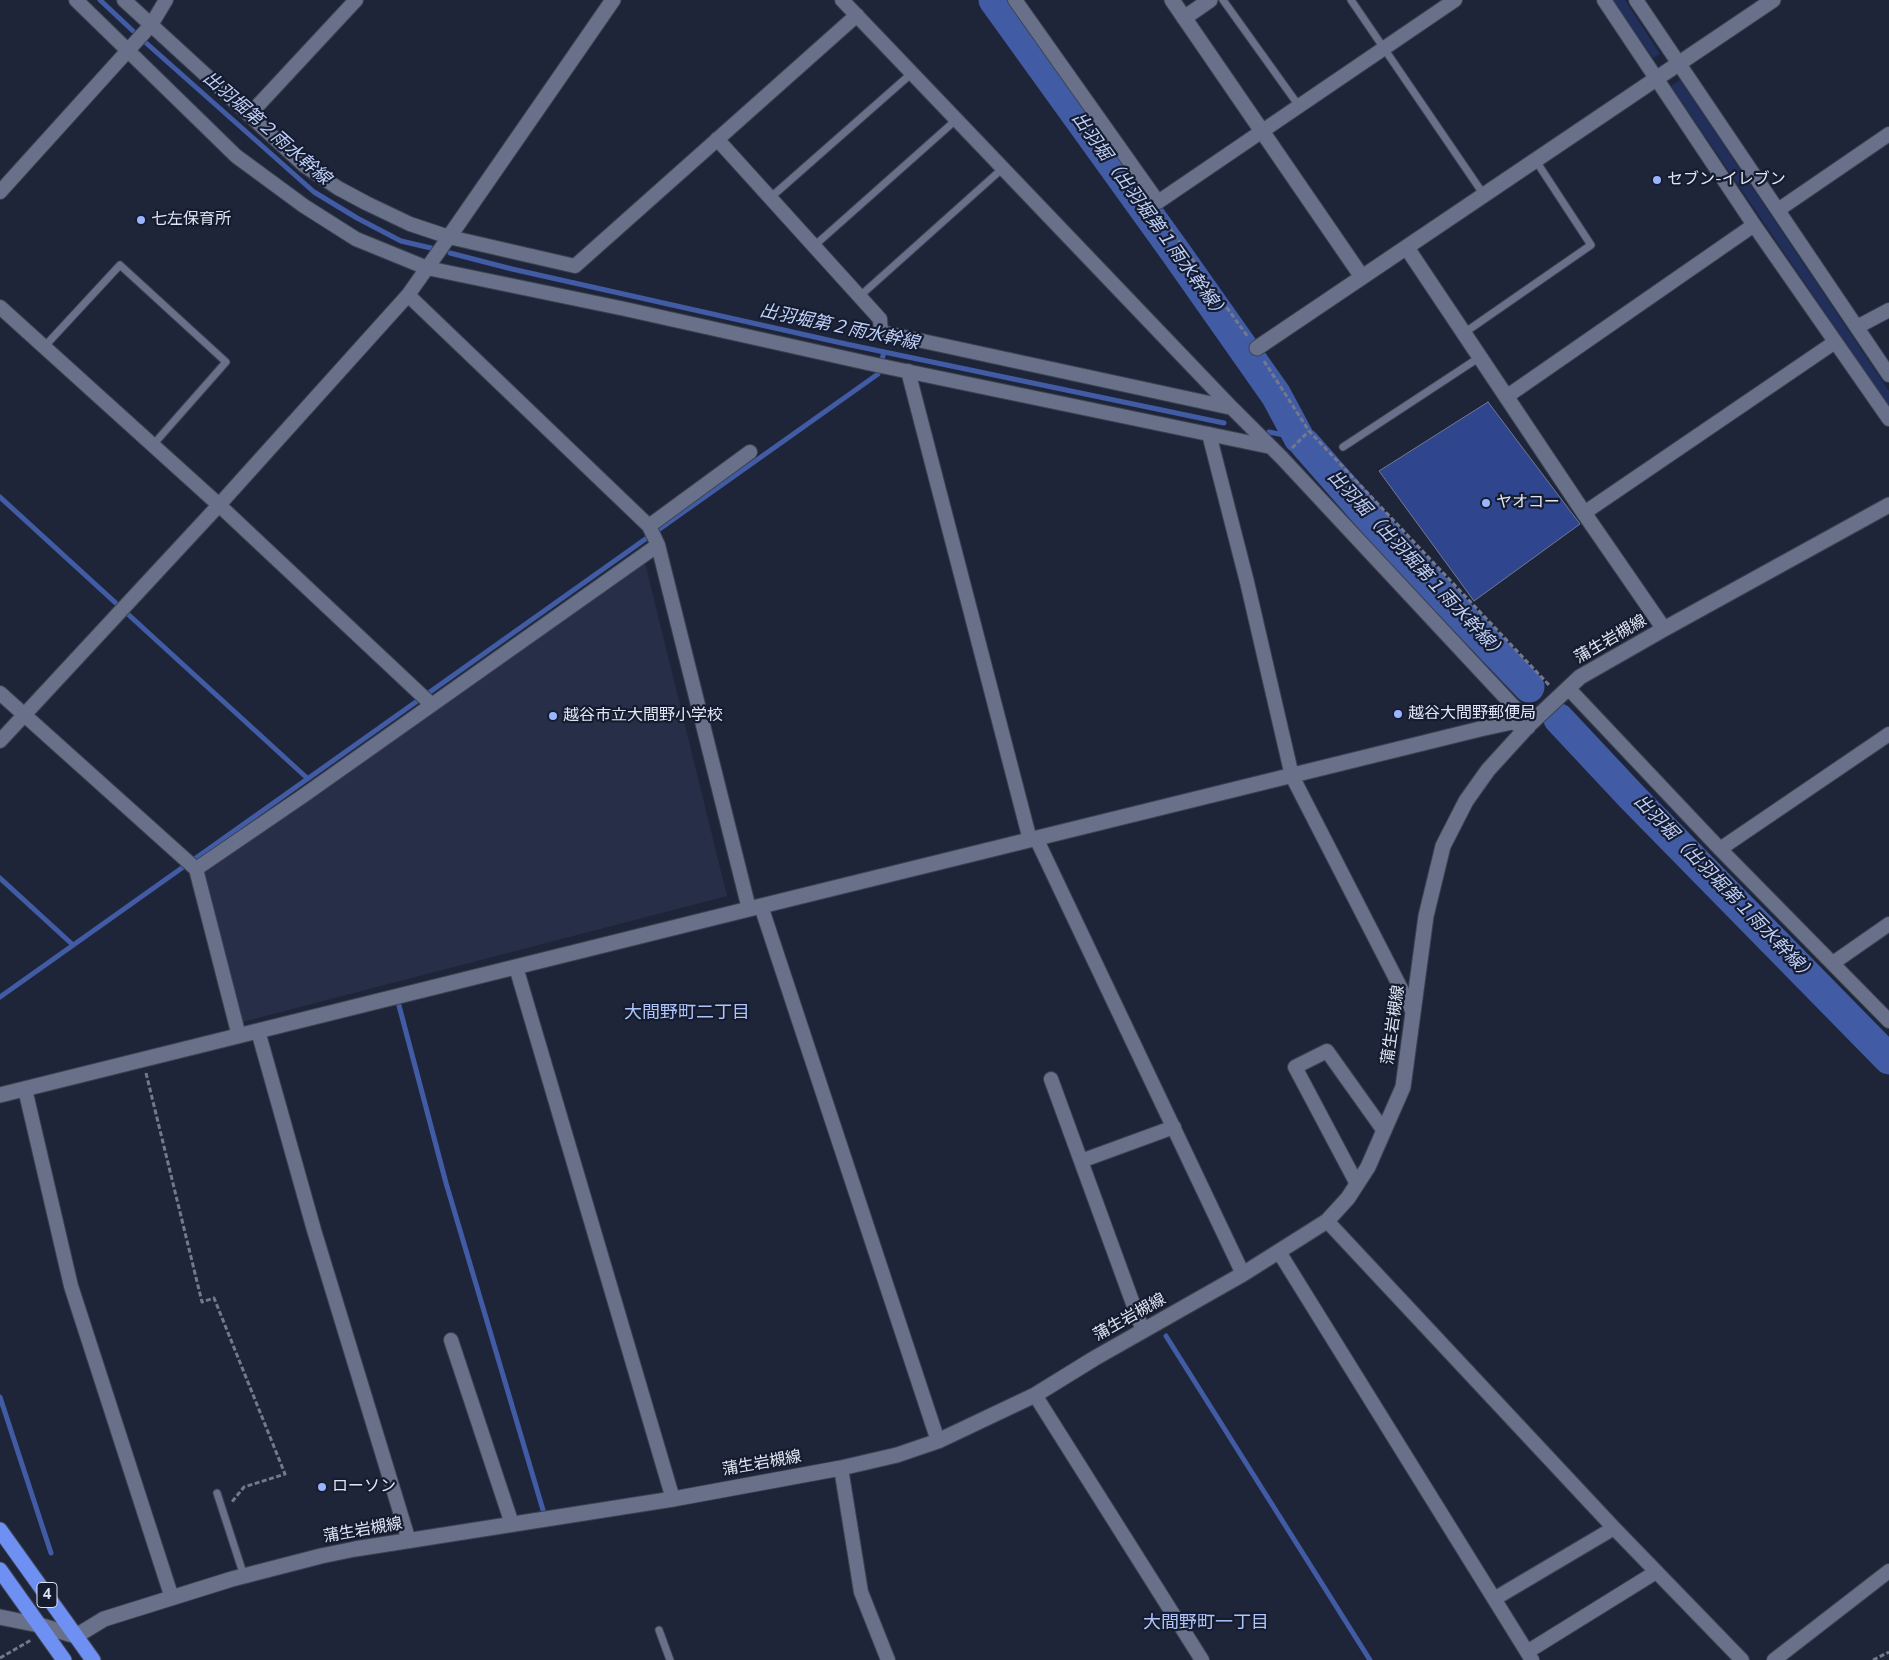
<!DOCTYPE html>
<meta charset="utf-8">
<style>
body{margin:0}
canvas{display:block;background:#1e2539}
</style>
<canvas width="1889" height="1660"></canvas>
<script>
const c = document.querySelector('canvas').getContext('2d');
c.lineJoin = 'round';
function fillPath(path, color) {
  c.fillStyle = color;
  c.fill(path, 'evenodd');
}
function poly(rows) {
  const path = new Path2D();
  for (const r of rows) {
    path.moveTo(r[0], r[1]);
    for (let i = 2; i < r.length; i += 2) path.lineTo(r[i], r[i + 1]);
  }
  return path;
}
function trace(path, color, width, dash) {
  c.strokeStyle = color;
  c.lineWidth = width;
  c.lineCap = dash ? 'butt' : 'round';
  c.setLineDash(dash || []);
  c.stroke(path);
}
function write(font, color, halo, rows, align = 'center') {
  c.font = font + ' "Nunito Sans","Noto Sans JP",sans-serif';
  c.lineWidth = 4.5;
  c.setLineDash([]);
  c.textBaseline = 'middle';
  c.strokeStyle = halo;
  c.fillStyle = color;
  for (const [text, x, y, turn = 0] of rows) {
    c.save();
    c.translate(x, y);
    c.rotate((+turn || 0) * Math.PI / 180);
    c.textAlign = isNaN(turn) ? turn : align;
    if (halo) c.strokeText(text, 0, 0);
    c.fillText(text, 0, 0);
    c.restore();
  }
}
const built = poly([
 [645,563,727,896,242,1022,201,869]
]);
const green = poly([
 [1613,0,1625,0,1660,54,1653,58],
 [1680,80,1889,391,1889,407,1671,86]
]);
const stream = poly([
 [100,0,133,31],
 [145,42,314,192,357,218,401,241,431,248],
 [450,253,512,269,846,344,1224,423],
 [1269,432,1299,438],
 [0,497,307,778],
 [0,878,73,945],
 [0,997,878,374,884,352],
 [397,998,446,1183,543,1510],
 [1166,1336,1370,1660],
 [0,1397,51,1553]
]);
const river = poly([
 [994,0,1174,250,1276,395,1299,438],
 [1305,444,1398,550,1529,687],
 [1559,719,1632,797,1889,1059]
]);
const building = poly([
 [1488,402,1580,524,1474,601,1379,471,1488,402]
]);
const path = poly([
 [1161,216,1248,337],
 [1264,361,1309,431,1550,686],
 [1292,448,1309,431],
 [146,1073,202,1302,214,1298,285,1474,244,1487,231,1503],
 [0,1658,31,1640],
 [1873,1660,1889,1652]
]);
const lane = poly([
 [1223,0,1299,106],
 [1351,0,1484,195],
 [770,198,912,73],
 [814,246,957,119],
 [860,296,1003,168],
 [1464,333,1591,245,1536,161],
 [44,347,120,265,226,362,152,446],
 [1343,447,1480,357],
 [217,1493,244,1576],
 [659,1630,670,1660]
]);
const street = poly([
 [76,0,236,156,304,206,356,239,427,268,625,309,872,364,1271,447],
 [124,0,305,166,338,188,366,203,410,224,449,237,575,266,857,15],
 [842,0,1232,408,1282,458,1530,724],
 [1015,0,1158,202,1455,0],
 [1604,0,1754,225,1889,419],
 [1636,0,1889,375],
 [249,115,356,0],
 [717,139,880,319,881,332,1232,408],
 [0,192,151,25,166,0],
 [1778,210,1889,134],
 [408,295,649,526,658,545,749,909],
 [0,307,219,505,432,705],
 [1857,327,1889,310],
 [908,371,1030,840],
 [1506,397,1754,225],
 [1209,434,1247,582,1292,776,1413,1012],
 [1584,513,1835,342],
 [649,526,750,452],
 [1569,689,1720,849,1889,1021],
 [0,693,196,869,239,1036],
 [0,741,219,505,408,295,449,237],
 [1036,838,1243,1274],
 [1720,849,1889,734],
 [196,869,303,796,658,545],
 [761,906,938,1441],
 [1833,963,1889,924],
 [516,967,673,1499],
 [258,1031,314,1230,409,1541],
 [1051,1079,1143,1331],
 [25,1089,71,1286,172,1598],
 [1081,1161,1174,1127],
 [1357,1184,1295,1067,1327,1051,1384,1131],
 [1327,1221,1614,1528,1742,1660],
 [1279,1252,1532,1660],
 [451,1340,512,1524],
 [1035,1395,1202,1660],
 [841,1468,861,1592,888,1660],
 [1494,1599,1614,1528],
 [1527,1652,1656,1572],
 [1774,1660,1889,1571]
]);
const secondary = poly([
 [1172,0,1362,277],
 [1184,18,1210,0],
 [449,237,613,0],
 [1407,248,1584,513,1664,629],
 [1257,348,1773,0],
 [0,1095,749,909,1480,729,1512,722,1528,727],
 [0,1617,39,1625,76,1636,104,1619,232,1579,321,1556,355,1549,673,1499,841,1468,897,1455,938,1441,1035,1395,1095,1358,1243,1274,1327,1221,1348,1198,1368,1167,1403,1087,1426,916,1443,846,1466,801,1488,770,1530,724,1580,677,1664,629,1889,505]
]);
const highway = poly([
 [0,1530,93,1660],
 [0,1570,64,1660]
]);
const markers = [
 [1657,180,5,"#9ab5fd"],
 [141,220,5,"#9ab5fd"],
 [1486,503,5,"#9ab5fd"],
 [1398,714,5,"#9ab5fd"],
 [553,716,5,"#9ab5fd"],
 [322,1487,5,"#9ab5fd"]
];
const shields = [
 [47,1595,20]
];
const shieldNames = [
 ["4",47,1595]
];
const poiNames = [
 ["セブン-イレブン",1667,180],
 ["七左保育所",151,220],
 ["ヤオコー",1496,503],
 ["越谷大間野郵便局",1408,714],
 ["越谷市立大間野小学校",563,716],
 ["ローソン",332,1487]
];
const streetNames = [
 ["蒲生岩槻線",1611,640,-30],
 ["蒲生岩槻線",1394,1025,-82],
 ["蒲生岩槻線",1130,1318,-29],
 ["蒲生岩槻線",762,1464,-10],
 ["蒲生岩槻線",363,1531,-10]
];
const waterNames = [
 ["出羽堀第２雨水幹線",266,129,41],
 ["出羽堀（出羽堀第１雨水幹線）",1149,217,54],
 ["出羽堀第２雨水幹線",839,328,12],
 ["出羽堀（出羽堀第１雨水幹線）",1416,566,47],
 ["出羽堀（出羽堀第１雨水幹線）",1724,889,46]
];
const neighbourhoodNames = [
 ["大間野町二丁目",687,1014],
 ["大間野町一丁目",1206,1624]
];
fillPath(built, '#262f47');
fillPath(green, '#212f5a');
trace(stream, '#425ba5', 5);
trace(river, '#425ba5', 31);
fillPath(building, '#2f458d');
trace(building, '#6f7991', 1);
trace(lane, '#3c4252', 9);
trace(street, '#3c4252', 16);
trace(secondary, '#3c4252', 17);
trace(highway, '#3c4252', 17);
trace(path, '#72798a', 3, [5, 2.5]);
trace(lane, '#687189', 7);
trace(street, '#687189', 14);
trace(secondary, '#687189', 15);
trace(highway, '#6f90f3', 15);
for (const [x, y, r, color] of markers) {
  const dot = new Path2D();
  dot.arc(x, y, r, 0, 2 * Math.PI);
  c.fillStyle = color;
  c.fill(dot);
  trace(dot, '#151c2f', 2);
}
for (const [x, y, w] of shields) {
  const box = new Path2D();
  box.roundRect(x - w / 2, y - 12.5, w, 25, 4);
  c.fillStyle = '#151c2f';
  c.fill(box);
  trace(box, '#dfe5f2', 1);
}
write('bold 15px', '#dfe5f2', null, shieldNames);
write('16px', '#dfe5f2', '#151c2f', poiNames, 'left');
write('16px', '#dfe5f2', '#151c2f', streetNames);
write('italic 18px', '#becff9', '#151c2f', waterNames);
write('18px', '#afc4fa', '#151c2f', neighbourhoodNames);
</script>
